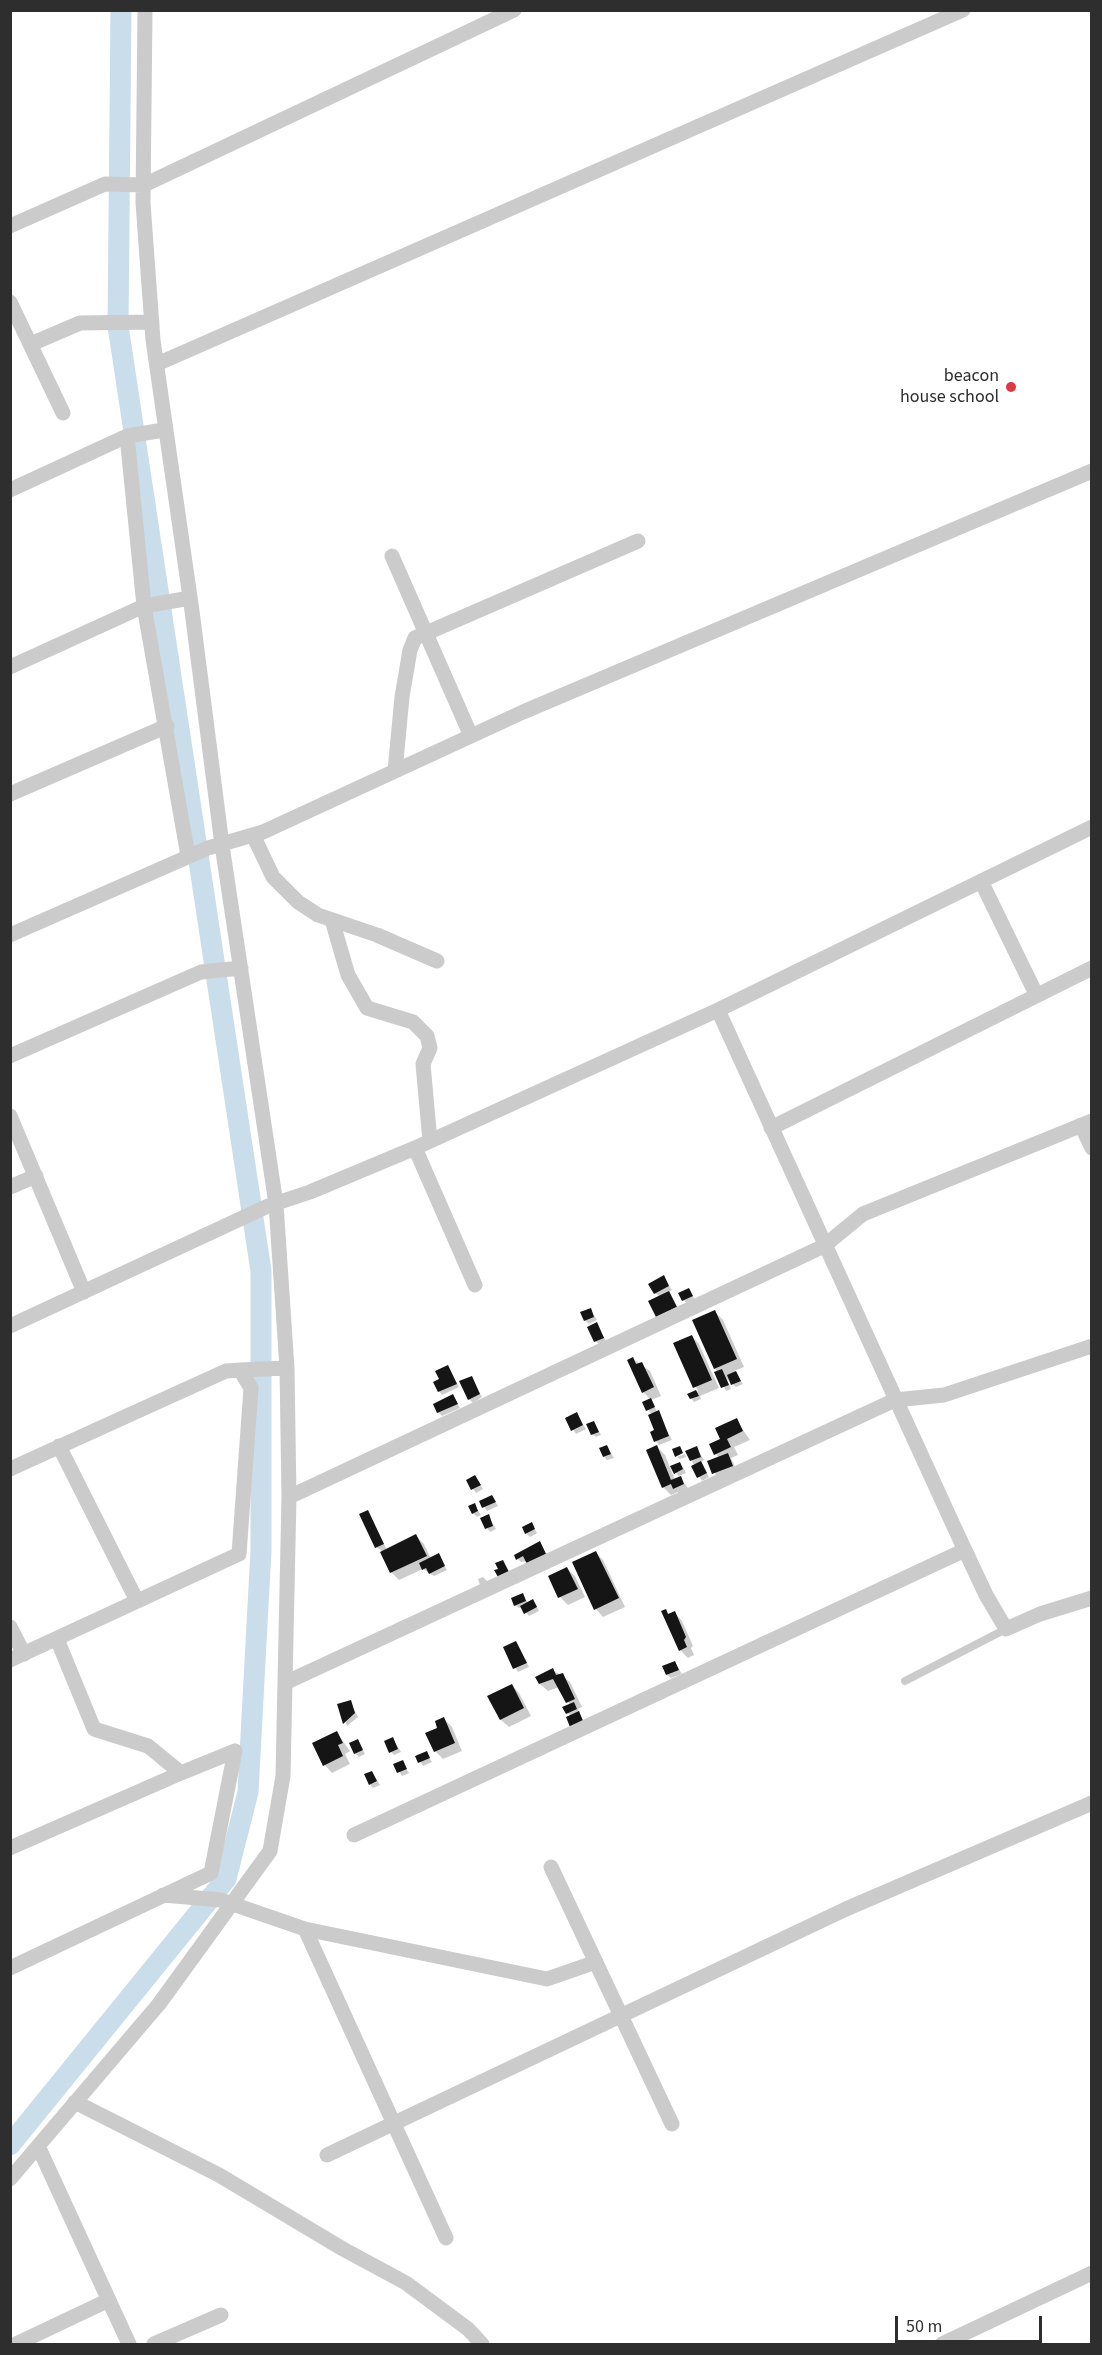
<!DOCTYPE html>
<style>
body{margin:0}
#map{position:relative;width:1102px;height:2355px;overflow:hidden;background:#fff;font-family:"Source Sans 3",sans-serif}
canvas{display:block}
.frame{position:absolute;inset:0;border:12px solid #2e2e2e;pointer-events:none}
.scale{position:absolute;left:895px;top:2316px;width:147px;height:27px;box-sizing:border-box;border:3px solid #2e2e2e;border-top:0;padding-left:8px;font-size:18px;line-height:21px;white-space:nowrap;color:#2e2e2e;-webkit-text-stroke:4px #fff;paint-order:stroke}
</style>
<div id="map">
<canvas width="1102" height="2355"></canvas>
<div class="frame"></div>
<div class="scale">50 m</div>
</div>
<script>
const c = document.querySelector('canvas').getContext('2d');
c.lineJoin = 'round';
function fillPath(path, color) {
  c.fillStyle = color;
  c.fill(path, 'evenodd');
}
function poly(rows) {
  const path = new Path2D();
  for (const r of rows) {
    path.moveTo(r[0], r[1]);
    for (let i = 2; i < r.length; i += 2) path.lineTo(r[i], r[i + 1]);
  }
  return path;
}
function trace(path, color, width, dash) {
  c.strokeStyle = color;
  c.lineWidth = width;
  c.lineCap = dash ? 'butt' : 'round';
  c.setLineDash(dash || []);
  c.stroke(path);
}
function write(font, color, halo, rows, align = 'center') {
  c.font = font + ' "Source Sans 3",sans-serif';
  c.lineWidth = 6;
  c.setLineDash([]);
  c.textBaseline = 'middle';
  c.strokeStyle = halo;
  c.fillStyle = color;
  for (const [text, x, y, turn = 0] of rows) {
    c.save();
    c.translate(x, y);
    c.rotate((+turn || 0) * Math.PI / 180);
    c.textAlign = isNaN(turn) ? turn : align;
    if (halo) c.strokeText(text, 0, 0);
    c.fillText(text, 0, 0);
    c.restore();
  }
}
const shadow = poly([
 [663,1277,672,1290,668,1292,679,1311,655,1293],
 [689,1289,695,1300,687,1304,684,1300],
 [591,1310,597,1320,589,1324,585,1320],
 [715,1312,723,1320,744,1367,734,1371,743,1384,736,1387,727,1379,731,1389,726,1391,715,1368],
 [597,1324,606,1341,599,1344,595,1341],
 [692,1336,699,1344,719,1388,700,1396,701,1399,694,1402,689,1395,698,1391,675,1344],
 [633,1359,650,1371,661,1396,651,1400,672,1440,659,1445,656,1441,652,1415,644,1403,651,1400,643,1392,629,1361],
 [448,1366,459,1387,442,1395,439,1391,441,1380],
 [471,1378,482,1397,473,1403,469,1399],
 [453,1396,460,1408,442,1416,438,1412],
 [576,1414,586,1429,576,1434,567,1419],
 [736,1420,750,1440,734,1447,738,1455,731,1458,736,1469,717,1477,709,1462,719,1458,716,1454],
 [594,1422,601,1435,596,1437,592,1434],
 [607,1446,614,1458,607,1460,604,1456],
 [657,1447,665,1455,675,1480,680,1478,676,1473,680,1464,683,1467,686,1473,679,1476,691,1492,682,1496,678,1492,671,1495,663,1487],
 [697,1448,704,1460,700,1462,709,1477,702,1481,688,1453],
 [685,1454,686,1457,680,1459,677,1457],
 [475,1477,483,1489,476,1493,468,1481],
 [492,1497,498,1506,487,1511,481,1502],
 [474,1505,481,1515,477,1517,473,1513],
 [368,1512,387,1550,416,1536,424,1544,431,1559,438,1555,447,1570,434,1576,423,1569,399,1580,391,1572,381,1550,376,1547],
 [488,1516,496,1529,490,1532,487,1528],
 [531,1524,537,1533,530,1537,526,1533],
 [540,1543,549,1558,521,1562,518,1559],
 [595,1552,603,1560,625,1607,603,1617,596,1609],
 [567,1569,575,1576,585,1597,568,1605,560,1597],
 [483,1577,487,1581,489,1586,480,1585,478,1579],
 [523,1594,528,1603,533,1601,536,1605,539,1611,529,1616,522,1607,519,1608,515,1605],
 [665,1611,670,1615,675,1613,682,1621,693,1646,691,1648,694,1655,688,1658,680,1650],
 [516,1643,529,1667,518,1672,505,1648],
 [675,1663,682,1674,671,1678,667,1675],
 [553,1670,570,1682,582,1707,578,1709,579,1713,586,1725,567,1713,570,1705,559,1687,548,1691,540,1684],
 [512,1685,519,1693,531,1716,509,1727,501,1720,489,1697],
 [350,1702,358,1717,347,1726,339,1705],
 [444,1719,452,1727,462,1751,443,1759,435,1751],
 [337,1733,350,1751,345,1754,350,1764,332,1773,325,1765],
 [393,1739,401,1752,394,1755,391,1752],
 [358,1741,365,1754,359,1757,355,1753],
 [426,1753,432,1762,423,1766,417,1757],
 [402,1762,409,1773,402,1776,395,1765],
 [372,1772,380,1785,373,1788,370,1784]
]);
const canal = poly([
 [10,2145,226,1879,248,1792,261,1550,261,1271,118,326,121,10]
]);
const building = poly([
 [664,1275,669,1286,654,1294,648,1284],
 [689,1288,693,1296,682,1301,678,1293],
 [669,1291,677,1307,656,1317,648,1301],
 [591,1308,594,1317,584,1321,580,1312],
 [715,1310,737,1359,714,1369,692,1320],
 [597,1322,604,1338,594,1342,587,1327],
 [692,1335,712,1380,693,1388,673,1343],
 [633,1357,636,1364,642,1362,654,1387,642,1393,627,1360],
 [448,1365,457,1384,438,1392,433,1382,439,1379,435,1371],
 [722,1369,729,1385,721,1388,714,1372],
 [736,1371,741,1381,731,1385,727,1375],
 [472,1376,480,1394,468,1400,459,1381],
 [696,1390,699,1396,690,1399,687,1394],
 [453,1394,458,1404,437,1413,433,1404],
 [651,1398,655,1407,646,1411,642,1402],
 [659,1410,669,1436,654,1442,650,1432,654,1430,648,1415],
 [577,1412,583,1425,571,1431,565,1418],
 [737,1418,743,1431,727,1439,731,1447,714,1455,709,1444,720,1439,715,1428],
 [594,1421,599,1432,591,1435,586,1424],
 [607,1445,611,1454,603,1457,599,1448],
 [657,1445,671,1480,681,1476,684,1484,673,1489,671,1484,662,1488,646,1450],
 [680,1446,683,1453,675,1457,672,1449],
 [697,1446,701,1457,690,1461,685,1451],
 [728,1453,733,1466,712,1474,707,1461],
 [701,1461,707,1473,697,1478,691,1466],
 [680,1462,683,1469,674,1474,670,1466],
 [475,1475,481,1485,471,1490,466,1480],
 [492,1495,496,1502,482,1508,479,1501],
 [475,1503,478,1511,472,1514,468,1506],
 [368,1510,384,1544,375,1548,359,1514],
 [489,1514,493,1526,485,1529,480,1518],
 [532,1522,535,1529,525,1534,522,1527],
 [416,1534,427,1556,390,1573,380,1552],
 [540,1541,546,1554,527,1564,523,1556,516,1560,514,1555],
 [596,1551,619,1598,594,1610,572,1562],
 [439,1553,445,1566,429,1574,426,1568,422,1570,419,1563],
 [503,1560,509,1572,498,1577,494,1570,498,1569,495,1563],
 [567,1567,578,1589,558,1598,548,1576],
 [523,1593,526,1601,514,1606,511,1598],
 [533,1599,537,1607,524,1614,520,1606],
 [666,1609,668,1614,675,1611,686,1637,684,1640,687,1647,679,1651,661,1611],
 [516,1641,527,1663,513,1669,503,1647],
 [675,1661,679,1670,666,1675,662,1666],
 [553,1668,556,1675,563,1673,575,1699,566,1703,553,1679,539,1684,535,1677],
 [512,1684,524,1708,500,1720,487,1696],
 [351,1700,355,1713,343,1724,337,1704],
 [574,1702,577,1709,566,1714,562,1707],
 [579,1711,583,1721,570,1727,566,1717],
 [444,1717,455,1743,434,1752,425,1733,437,1728,435,1721],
 [337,1731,343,1743,338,1745,343,1756,323,1766,312,1743],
 [393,1737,398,1749,389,1753,384,1741],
 [358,1739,363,1750,354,1754,349,1743],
 [427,1751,430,1758,418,1763,415,1756],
 [403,1760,407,1769,397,1773,393,1764],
 [372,1771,377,1781,369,1785,364,1774]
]);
const service = poly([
 [905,1681,1006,1629]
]);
const minor = poly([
 [10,226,105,184,144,185,514,10],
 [10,302,63,413],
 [31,344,80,323,152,322],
 [157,364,963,10],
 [127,436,144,606,188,856],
 [10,490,127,436,164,430],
 [392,556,471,736],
 [10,667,144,606,190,598],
 [395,771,402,697,410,650,415,638,638,541],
 [10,794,167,726],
 [253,835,273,877,298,902,318,915,377,935,437,961],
 [981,881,1036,994],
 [332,920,348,975,367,1008,413,1022,427,1036,430,1048,423,1064,430,1141],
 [10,935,208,848,263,832,523,712,1092,471],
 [718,1010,956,1531,986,1595,1006,1629,1040,1614,1092,1598],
 [10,1056,201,972,241,968],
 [10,1116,84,1292],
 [1081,1125,1092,1148],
 [771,1128,1092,968],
 [415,1148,475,1285],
 [10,1187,36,1176],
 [10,1326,268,1206,310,1192,415,1148,718,1010,1092,827],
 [240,1370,287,1368],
 [59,1446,137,1601],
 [10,1469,226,1371,240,1370,251,1388,239,1554,10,1660],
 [289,1497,824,1246,863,1214,1092,1121],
 [10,1627,24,1654],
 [57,1639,94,1729,148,1746,181,1773,235,1751],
 [287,1682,895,1400,944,1395,1092,1346],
 [354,1835,965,1550],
 [10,1848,181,1773],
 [551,1867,672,2124],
 [163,1895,221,1900,305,1929,547,1979,596,1962],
 [305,1929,446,2238],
 [10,1968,211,1873,235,1751],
 [75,2102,219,2175,343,2249,406,2283,468,2329,482,2344],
 [38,2146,129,2344],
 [327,2155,846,1909,1092,1803],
 [10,2179,159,2004,270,1851,283,1776,289,1497,287,1368,276,1204,222,845,192,611,153,340,143,203,145,10],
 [16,2344,109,2300],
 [154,2344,221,2315],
 [942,2344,1092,2273]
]);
const markers = [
 [1011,387,6,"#dd3843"]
];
const poiNames = [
 ["beacon",999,377],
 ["house school",999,398]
];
fillPath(shadow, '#0003');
trace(canal, '#c9ddea', 21);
fillPath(building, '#151515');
trace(service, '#cbcbcb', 8);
trace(minor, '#cbcbcb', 15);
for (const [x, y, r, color] of markers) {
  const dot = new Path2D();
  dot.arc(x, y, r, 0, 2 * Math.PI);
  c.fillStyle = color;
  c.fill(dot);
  trace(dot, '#fff', 2);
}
write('18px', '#2e2e2e', '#fff', poiNames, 'right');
</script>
